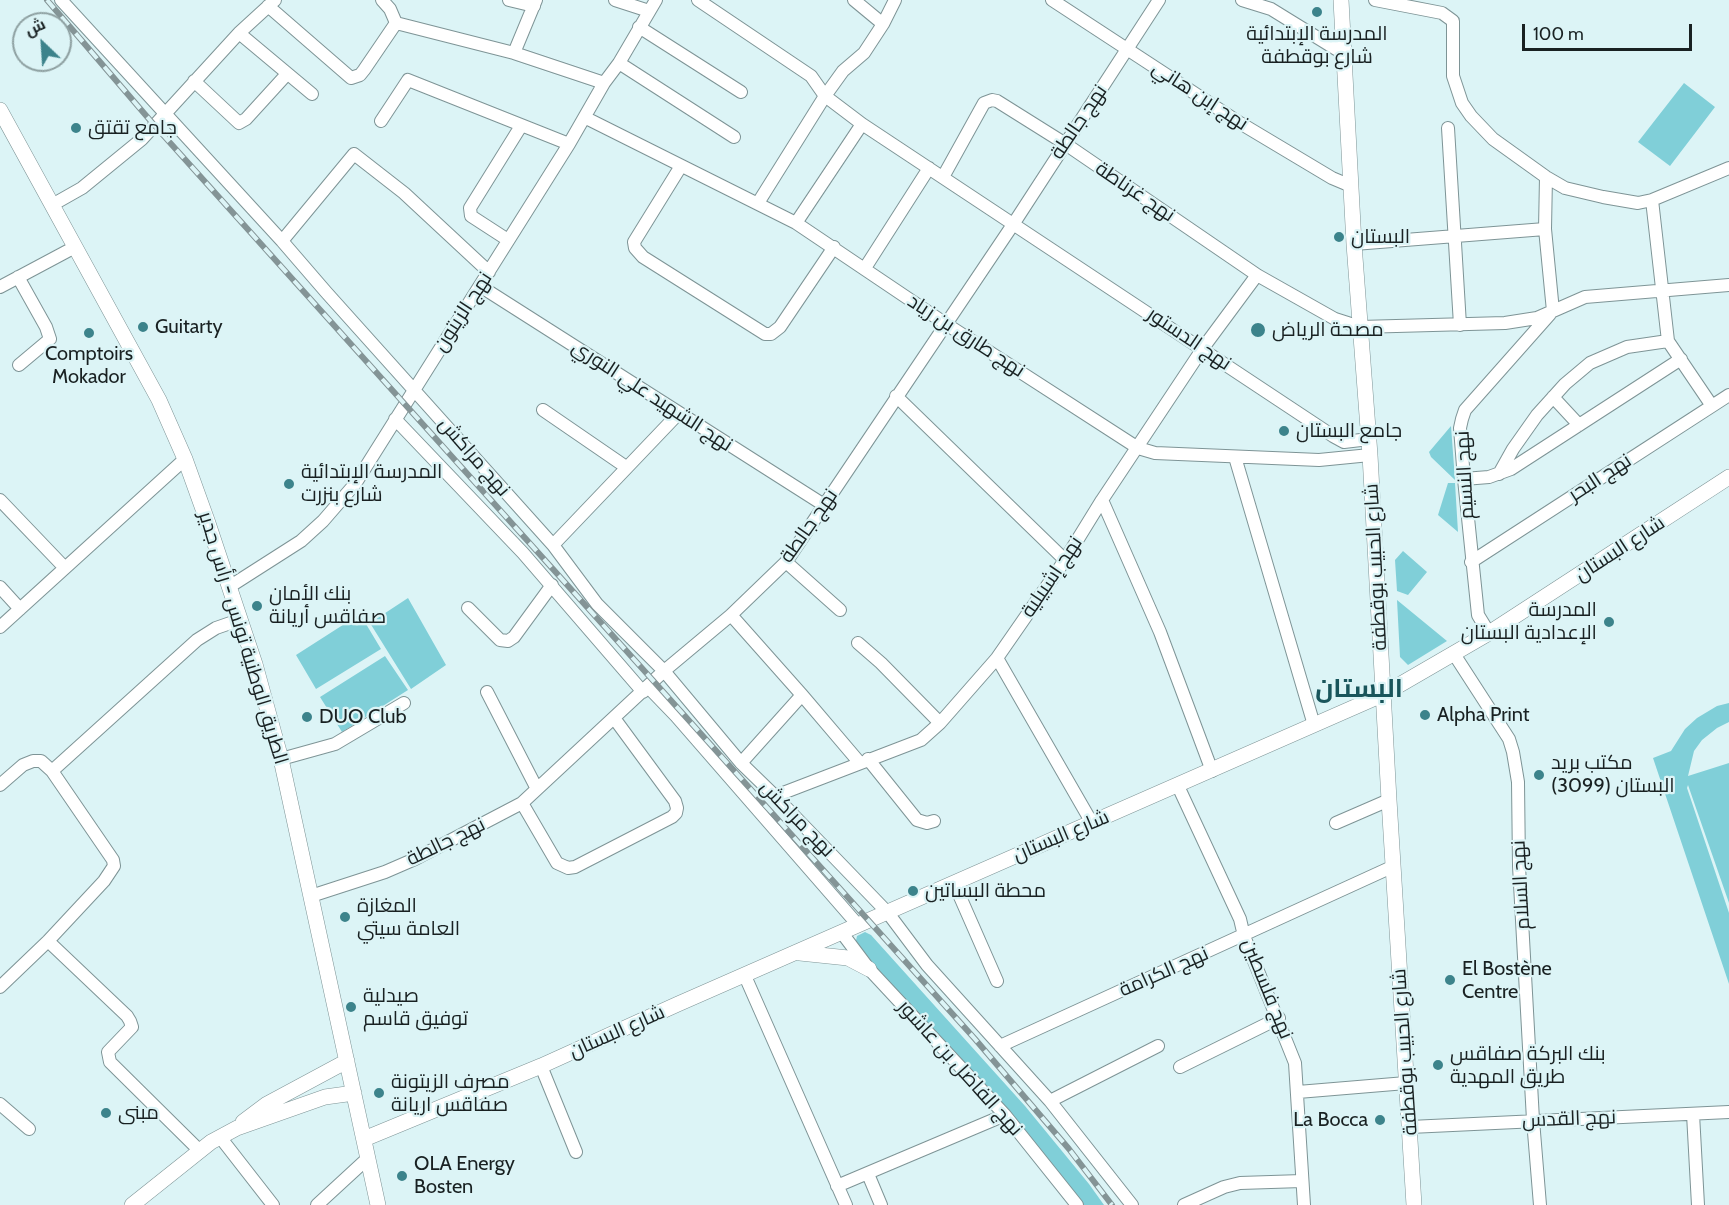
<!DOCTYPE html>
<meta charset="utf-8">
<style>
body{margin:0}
#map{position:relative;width:1729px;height:1205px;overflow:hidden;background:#dcf4f6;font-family:Cabin,Cairo,sans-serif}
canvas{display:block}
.north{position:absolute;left:12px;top:12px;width:60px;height:60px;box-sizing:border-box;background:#dcf4f6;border:2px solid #8ea0a1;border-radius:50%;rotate:335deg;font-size:16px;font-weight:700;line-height:24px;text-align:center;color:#192122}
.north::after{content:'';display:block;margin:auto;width:21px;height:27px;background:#3c838b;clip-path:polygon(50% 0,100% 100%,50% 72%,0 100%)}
.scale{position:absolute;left:1522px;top:24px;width:170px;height:27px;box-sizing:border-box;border:3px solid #192122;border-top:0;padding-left:8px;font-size:18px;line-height:21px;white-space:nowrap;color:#192122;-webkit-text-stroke:4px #dcf4f6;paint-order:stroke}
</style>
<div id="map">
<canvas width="1729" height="1205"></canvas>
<div class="north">ش</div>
<div class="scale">100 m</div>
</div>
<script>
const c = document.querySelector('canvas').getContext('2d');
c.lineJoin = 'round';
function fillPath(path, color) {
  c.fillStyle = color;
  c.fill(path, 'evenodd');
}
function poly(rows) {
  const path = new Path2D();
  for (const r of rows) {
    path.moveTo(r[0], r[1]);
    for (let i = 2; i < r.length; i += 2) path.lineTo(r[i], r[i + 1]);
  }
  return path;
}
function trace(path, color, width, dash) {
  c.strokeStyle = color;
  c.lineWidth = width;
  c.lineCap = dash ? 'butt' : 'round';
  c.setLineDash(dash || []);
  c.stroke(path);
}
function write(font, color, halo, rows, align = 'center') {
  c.font = font + ' Cabin,Cairo,sans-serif';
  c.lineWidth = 4.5;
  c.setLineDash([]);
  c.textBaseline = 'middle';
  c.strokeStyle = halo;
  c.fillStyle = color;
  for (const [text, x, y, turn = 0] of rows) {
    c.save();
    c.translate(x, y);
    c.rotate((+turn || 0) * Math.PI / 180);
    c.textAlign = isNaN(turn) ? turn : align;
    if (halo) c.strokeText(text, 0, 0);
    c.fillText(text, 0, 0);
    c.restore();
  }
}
const green = poly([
 [1684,83,1715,107,1670,166,1638,142],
 [1451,426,1455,480,1431,457,1429,452],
 [1448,483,1455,483,1458,532,1438,515],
 [1403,551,1427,572,1408,595,1397,591,1395,560],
 [408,598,446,665,411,689,370,623],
 [1397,600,1447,641,1408,665,1400,657],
 [360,614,381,649,316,689,296,655],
 [385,656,408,690,342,732,320,697],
 [1729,703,1729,722,1717,728,1702,740,1694,751,1688,776,1729,763,1729,903,1688,785,1687,788,1729,913,1729,984,1653,758,1671,751,1685,729,1697,718,1717,706],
 [865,932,871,935,1025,1106,1089,1184,1104,1205,1084,1205,1018,1121,855,945,857,936]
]);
const minor = poly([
 [61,0,282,241,326,292,553,545,597,604,664,671,741,763,775,796,888,913,927,965,1050,1101,1132,1205],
 [382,0,390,9,396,23],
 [509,0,534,6],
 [615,0,649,11],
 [698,0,811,76,825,96,862,124,1333,436,1344,442,1369,439],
 [854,0,883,24],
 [1052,0,1240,123,1332,178,1351,186],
 [1242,0,1271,9,1344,54],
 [1375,0,1442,13,1453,21,1453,76,1462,103,1471,116,1493,139,1546,177,1565,188,1603,197,1638,203,1652,200,1729,168],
 [268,6,351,78,360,75,364,70,396,23],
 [396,23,514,53,604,83],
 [639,27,741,92],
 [239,33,312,94],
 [514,53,536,0],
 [619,63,734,137],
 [194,81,239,123,246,119,287,74],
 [586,118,796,223,946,324,1138,448,1155,453,1319,460,1370,455],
 [381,121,408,80,569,144],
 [1448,128,1460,325],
 [681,166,634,242,635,248,643,257,765,334,771,334,780,327,834,247],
 [943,177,984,103,992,100,997,101,1064,143,1257,275,1335,319,1360,327,1505,323,1537,318,1585,297,1729,285],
 [1546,177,1545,229,1553,311],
 [1652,200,1668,341,1712,406],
 [758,203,825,96,843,71,864,53,883,24,895,0],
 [52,205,82,188,142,139,239,33,275,0],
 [796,223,862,124],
 [508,240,471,216,470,208,521,126],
 [282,241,354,154,404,193,489,272],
 [1354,244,1545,229],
 [865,268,929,168],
 [18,277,46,327,50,339,19,365],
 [480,286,824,505],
 [0,287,75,247],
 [896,396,1065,560],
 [1553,397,1579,425],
 [543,410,626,467],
 [395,419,523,553,643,692],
 [1235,457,1314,725],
 [1499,474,1513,449,1537,415,1565,384,1590,363,1627,347,1668,341],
 [1464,479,1489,477,1511,469,1681,359],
 [0,500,65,568],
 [1102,500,1160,632,1212,771],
 [553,545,679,413],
 [786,562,840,610],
 [1471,562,1729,395],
 [0,587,20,609],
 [229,587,301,541,323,521,355,484,569,144,604,83,619,63,656,0],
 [468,608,500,640,508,641,514,637,552,585],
 [731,615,802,695,859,762],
 [0,627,185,459],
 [1489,633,1478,615,1464,479,1460,428,1462,419,1465,410,1550,314],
 [858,643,881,663,940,723],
 [1454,654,1509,739,1513,752,1518,782,1519,866,1533,1120,1540,1205],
 [997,658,1092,823],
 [648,687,676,716,858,925],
 [487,692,537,789],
 [281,759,335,744,404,703],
 [868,759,917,820,927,823,934,821],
 [741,763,802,695],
 [52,771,197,640,216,628,239,620],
 [0,785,23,765,33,761,41,761,52,771,113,860,114,866,104,881,48,941,0,987],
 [1178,786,1240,919,1244,936,1295,1063,1304,1205],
 [775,796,921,740,940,723,997,658,1065,560,1102,500,1203,348,1257,275],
 [522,803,557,863,568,868,575,867,672,817,676,813,677,808,675,801,614,718],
 [1336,823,1389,800],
 [954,883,997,981],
 [311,896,385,872,415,859,522,803,664,671,731,615,786,562,1014,223,1159,0],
 [842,933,869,969,1005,1115,1077,1205],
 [48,941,127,1016,130,1021,132,1027,108,1052,110,1062,200,1151],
 [745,976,846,1205],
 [1000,1046,1394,866],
 [541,1066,576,1152],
 [1180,1067,1279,1018],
 [1298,1092,1406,1083],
 [1050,1101,1158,1046],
 [0,1104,29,1129],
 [1693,1114,1698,1205],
 [1410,1127,1729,1112],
 [220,1137,273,1205],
 [868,1174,881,1205],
 [837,1186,1005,1115],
 [317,1205,368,1158],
 [1184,1205,1224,1187,1240,1183,1302,1181]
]);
const major = poly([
 [1341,0,1354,244,1370,455,1389,800,1414,1205],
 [0,110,159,400,185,459,208,523,255,664,281,759,378,1205],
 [800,953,848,958,869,969],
 [243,1122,267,1104,347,1061],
 [364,1139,541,1066,678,1004,1382,695,1489,633,1729,477],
 [132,1205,211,1142,237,1128,325,1097,354,1093]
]);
const rail = poly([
 [47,0,155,126,975,1039,1069,1149,1112,1205]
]);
const markers = [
 [1317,12,6,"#3c838b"],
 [76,128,6,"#3c838b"],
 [1339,237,6,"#3c838b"],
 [143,327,6,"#3c838b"],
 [1258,330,8,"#3c838b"],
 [89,333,6,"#3c838b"],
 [1284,431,6,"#3c838b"],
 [289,484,6,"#3c838b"],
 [257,606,6,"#3c838b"],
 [1609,622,6,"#3c838b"],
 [1425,715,6,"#3c838b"],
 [307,717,6,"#3c838b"],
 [1539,775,6,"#3c838b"],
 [913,891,6,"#3c838b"],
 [345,917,6,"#3c838b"],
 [1450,980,6,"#3c838b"],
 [351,1007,6,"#3c838b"],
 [1438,1065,6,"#3c838b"],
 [379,1093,6,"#3c838b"],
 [106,1113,6,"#3c838b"],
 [1380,1120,6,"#3c838b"],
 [402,1176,6,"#3c838b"]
];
const poiNames = [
 ["المدرسة الإبتدائية",1317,34,"center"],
 ["شارع بوقطفة",1317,57,"center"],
 ["جامع تقتق",88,128],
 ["البستان",1351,237],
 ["Guitarty",155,327],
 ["مصحة الرياض",1272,330],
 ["Comptoirs",89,354,"center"],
 ["Mokador",89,377,"center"],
 ["جامع البستان",1296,431],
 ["المدرسة الإبتدائية",301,472],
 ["شارع بنزرت",301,495],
 ["بنك الأمان",269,594],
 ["صفاقس أريانة",269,617],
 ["المدرسة",1597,610,"right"],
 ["الإعدادية البستان",1597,633,"right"],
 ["Alpha Print",1437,715],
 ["DUO Club",319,717],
 ["مكتب بريد",1551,763],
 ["البستان (3099)",1551,786],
 ["محطة البساتين",925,891],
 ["المغازة",357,906],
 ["العامة سيتي",357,929],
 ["El Bostène",1462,969],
 ["Centre",1462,992],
 ["صيدلية",363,996],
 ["توفيق قاسم",363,1019],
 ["بنك البركة صفاقس",1450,1054],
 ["طريق المهدية",1450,1077],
 ["مصرف الزيتونة",391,1082],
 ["صفاقس اريانة",391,1105],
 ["مبنى",118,1113],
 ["La Bocca",1368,1120,"right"],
 ["OLA Energy",414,1164],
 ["Bosten",414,1187]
];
const streetNames = [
 ["نهج إبن هاني",1200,96,33],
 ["نهج جالطة",1079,122,-56],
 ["نهج غرناطة",1135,192,34],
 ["نهج الزيتون",463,312,-57],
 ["نهج طارق بن زياد",966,336,33],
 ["نهج الدستور",1189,339,34],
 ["نهج الشهيد علي النوري",652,396,33],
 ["نهج مراكش",474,457,49],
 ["نهج النسيم",1465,475,-93],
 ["نهج البحر",1600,478,-33],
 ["نهج جالطة",809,526,-55],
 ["شارع البستان",1620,549,-33],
 ["شارع الحبيب بوقطفة",1376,567,-93],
 ["نهج إشبيلية",1052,577,-56],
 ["الطريق الوطنية تونس - رأس جدير",243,638,73],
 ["نهج مراكش",797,819,46],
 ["شارع البستان",1061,836,-23],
 ["نهج جالطة",446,842,-26],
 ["نهج السلام",1521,885,-93],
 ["نهج الكرامة",1164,972,-24],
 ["نهج فلسطين",1267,989,68],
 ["شارع البستان",617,1032,-24],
 ["شارع الحبيب بوقطفة",1405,1052,-94],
 ["نهج الفاضل بن عاشور",960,1068,48],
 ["نهج القدس",1569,1119,-2]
];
const districtNames = [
 ["البستان",1359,689]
];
fillPath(green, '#80cfd8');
trace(minor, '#7e9496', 14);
trace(major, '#7e9496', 16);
trace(minor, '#fff', 12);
trace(major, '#fff', 15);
trace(rail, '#849496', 6);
trace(rail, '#dcf4f6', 4, [11]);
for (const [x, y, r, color] of markers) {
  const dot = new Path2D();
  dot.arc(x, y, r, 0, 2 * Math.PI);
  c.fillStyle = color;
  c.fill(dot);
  trace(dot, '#dcf4f6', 2);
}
write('20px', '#192122', '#dcf4f6', poiNames, 'left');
write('20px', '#192122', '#dcf4f6', streetNames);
write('bold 26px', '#19555b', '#dcf4f6', districtNames);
</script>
